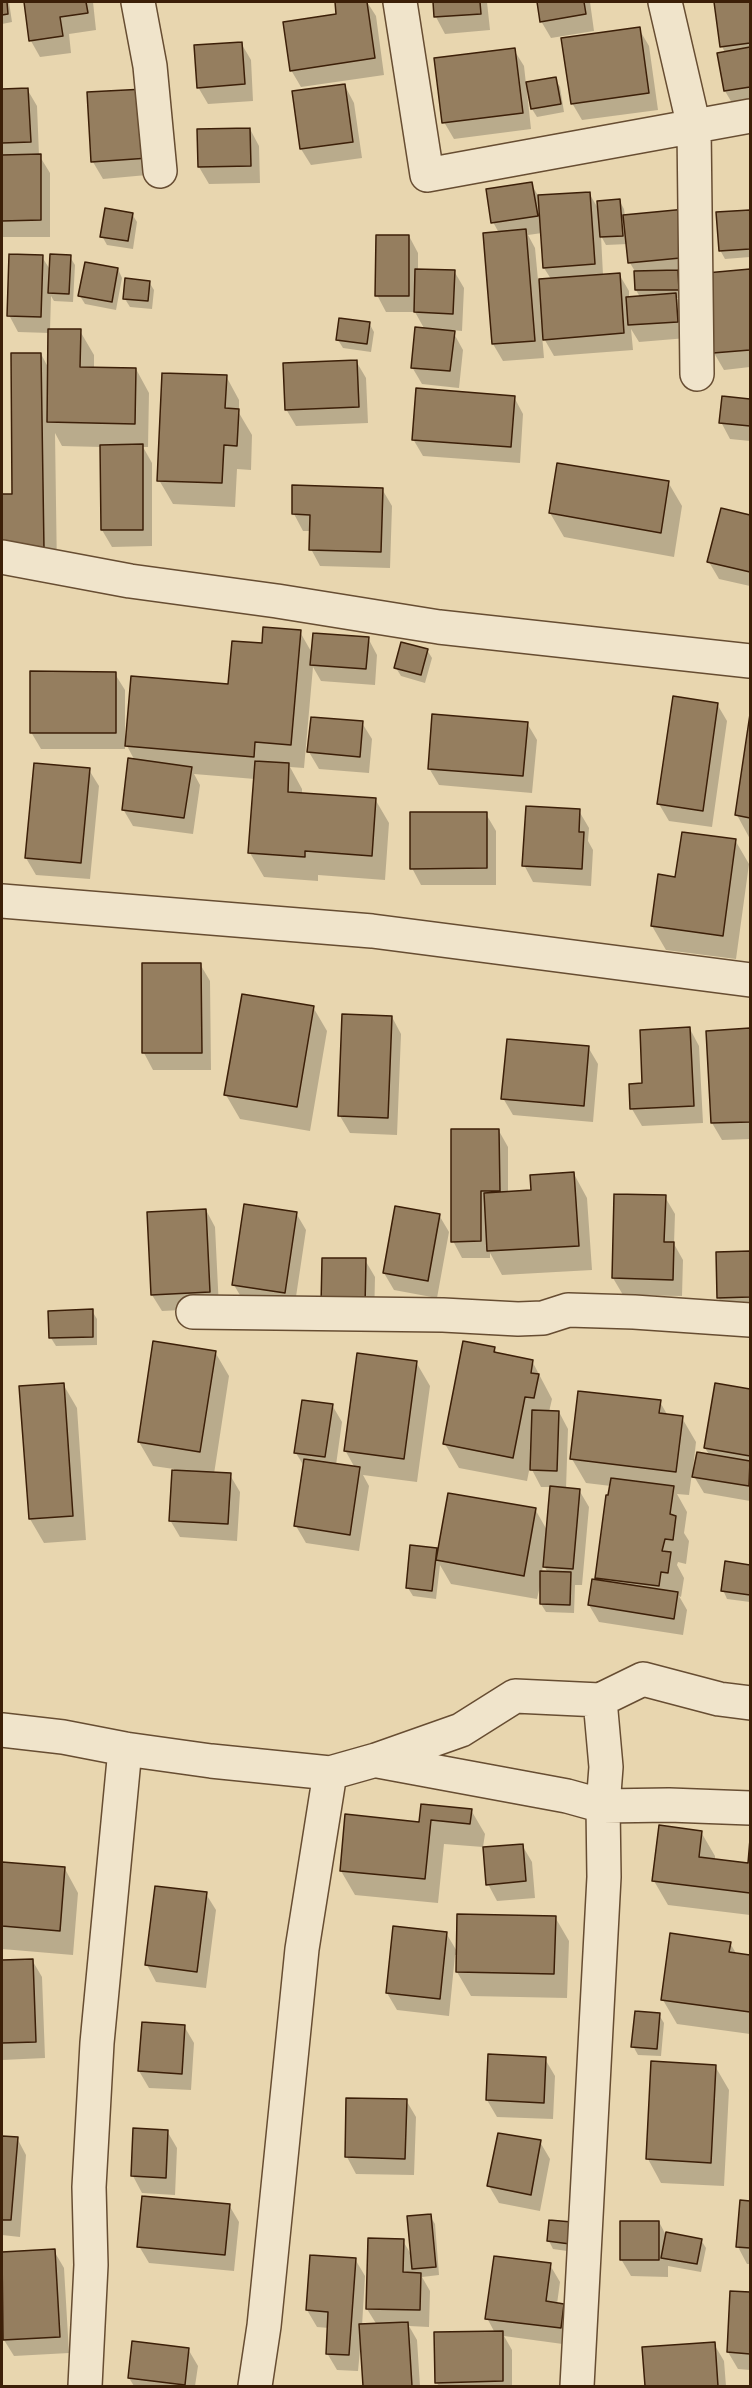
<!DOCTYPE html>
<style>
body{margin:0}
#map{position:relative;width:752px;height:2388px;overflow:hidden;background:#e8d6af;font-family:Vollkorn,serif}
canvas{display:block}
.frame{position:absolute;inset:0;border:3px solid #3c1f08;pointer-events:none}
</style>
<div id="map">
<canvas width="752" height="2388"></canvas>
<div class="frame"></div>
</div>
<script>
const c = document.querySelector('canvas').getContext('2d');
c.lineJoin = 'round';
function fillPath(path, color) {
  c.fillStyle = color;
  c.fill(path, 'evenodd');
}
function poly(rows) {
  const path = new Path2D();
  for (const r of rows) {
    path.moveTo(r[0], r[1]);
    for (let i = 2; i < r.length; i += 2) path.lineTo(r[i], r[i + 1]);
  }
  return path;
}
function trace(path, color, width, dash) {
  c.strokeStyle = color;
  c.lineWidth = width;
  c.lineCap = dash ? 'butt' : 'round';
  c.setLineDash(dash || []);
  c.stroke(path);
}
const shadow = poly([
 [2,2,9,2,12,22,2,24],
 [25,2,93,2,96,30,69,34,71,53,40,57,31,41],
 [352,2,367,2,376,16,384,75,301,87,291,70,338,15,336,4],
 [434,2,487,2,490,30,445,34,436,17],
 [538,2,590,2,594,31,551,38,541,21],
 [715,2,750,2,750,105,735,108,725,91,719,54,725,53,722,46],
 [639,29,649,46,658,110,582,120,572,103],
 [241,43,251,60,253,101,208,104,198,87],
 [514,50,524,66,526,84,555,79,560,87,564,112,537,117,532,109,529,92,527,92,531,129,454,139,444,122],
 [345,86,354,103,362,158,311,165,301,149],
 [27,89,37,106,39,155,50,173,50,237,2,237,2,90],
 [154,107,158,174,103,179,93,162],
 [250,129,259,146,260,183,209,184,199,167,198,131],
 [531,184,539,197,589,193,599,210,619,200,624,209,625,217,685,210,683,298,677,298,685,311,687,338,639,342,631,329,633,350,554,356,542,335,544,358,503,361,493,344,485,234,499,233,493,222],
 [542,233,544,268,551,279,538,280,535,248,528,235],
 [601,236,606,245,628,244,630,263,636,273,636,290,640,297,629,298,629,291,619,274,603,275],
 [750,212,750,257,725,259,720,250,718,214],
 [132,214,137,222,133,249,107,245,102,236],
 [409,236,418,253,418,270,454,271,464,288,462,331,452,330,463,350,459,388,422,384,412,367,425,330,415,312,386,312,377,295],
 [42,257,51,271,70,257,75,265,73,302,54,301,51,296,50,331,80,331,94,355,94,369,136,369,149,393,148,447,143,447,152,463,152,546,112,547,102,530,101,447,62,446,55,433,57,573,2,573,2,495,13,495,41,354,49,369,50,333,18,332,9,315],
 [118,269,122,278,116,310,85,304,80,296],
 [750,271,750,367,724,370,714,353,707,274],
 [149,282,154,290,152,309,130,307,125,299],
 [369,323,374,332,371,352,343,348,338,340],
 [356,361,366,378,368,423,296,426,286,409],
 [226,376,239,400,239,413,252,435,251,470,237,469,235,507,173,504,159,480],
 [514,397,523,414,520,463,423,456,413,439],
 [723,398,750,401,750,441,730,439,721,422],
 [668,482,682,506,674,557,564,537,550,513],
 [382,489,392,506,390,568,320,566,311,549,311,531,303,531,294,514],
 [722,510,750,517,750,586,719,579,709,562],
 [300,632,312,653,368,638,377,655,375,685,321,681,313,667,304,768,290,767,302,789,302,794,375,799,389,823,385,880,318,875,318,881,264,877,250,853,255,779,194,774,200,785,193,834,133,826,123,809,135,761,125,742,125,749,41,749,31,732,115,674,125,690,125,740,127,740,229,686,263,645],
 [427,650,432,658,425,683,401,676,396,668],
 [717,704,727,721,712,827,669,821,659,804],
 [362,723,372,739,369,773,319,769,309,752],
 [527,723,537,740,532,793,439,785,429,768],
 [750,724,750,839,737,815],
 [89,770,99,786,90,879,36,875,26,858],
 [579,811,589,828,588,841,593,850,591,886,533,882,524,865],
 [486,814,496,831,496,885,421,885,412,868],
 [735,840,749,864,736,959,666,950,652,926,676,878],
 [200,964,210,981,211,1070,153,1070,144,1053],
 [313,1007,327,1031,310,1131,240,1119,226,1095],
 [344,1015,392,1017,401,1034,397,1135,350,1133,340,1116],
 [690,1029,699,1046,703,1123,642,1126,632,1109,630,1085,644,1084],
 [750,1030,750,1139,722,1140,712,1123,708,1032],
 [588,1047,598,1064,593,1122,513,1115,503,1098],
 [499,1131,508,1147,508,1193,533,1192,574,1174,587,1198,592,1270,502,1275,490,1253,490,1258,462,1258,453,1241],
 [615,1195,665,1197,675,1214,674,1244,683,1260,682,1296,623,1295,613,1278],
 [206,1210,215,1227,219,1308,162,1311,152,1295],
 [296,1213,306,1230,294,1310,244,1302,234,1285],
 [439,1215,449,1232,437,1298,394,1290,384,1273],
 [718,1253,750,1253,750,1314,728,1314,718,1297],
 [365,1260,375,1277,374,1322,322,1305],
 [92,1311,97,1319,97,1345,56,1346,51,1338],
 [494,1348,498,1355,532,1361,552,1399,549,1412,559,1412,568,1429,566,1489,579,1490,589,1507,582,1585,575,1585,574,1613,546,1612,541,1604,541,1586,540,1586,537,1599,451,1584,440,1565,436,1599,413,1596,408,1588,436,1549,439,1554,535,1509,548,1532,552,1487,541,1487,530,1466,527,1481,459,1468,445,1444],
 [543,1564,548,1573,542,1573],
 [215,1352,229,1376,214,1474,230,1475,240,1492,237,1541,180,1537,170,1520,174,1469,153,1466,139,1442],
 [416,1362,430,1386,417,1482,363,1475,369,1486,359,1551,306,1543,296,1526,305,1468,296,1453,332,1405,342,1422,336,1465,355,1468,345,1450],
 [63,1384,77,1408,86,1540,44,1543,30,1519],
 [716,1385,750,1391,750,1501,704,1493,692,1473,689,1495,677,1494,687,1512,684,1533,689,1541,686,1564,678,1562,677,1565,684,1578,681,1597,679,1596,687,1610,683,1635,599,1622,589,1605,599,1582,597,1578,611,1486,586,1483,572,1459,660,1402,668,1416,682,1418,696,1442,693,1469,695,1469,710,1456,705,1448],
 [726,1563,750,1566,750,1602,727,1599,723,1590],
 [422,1806,471,1810,485,1834,483,1847,444,1844,438,1903,355,1895,341,1871,421,1824],
 [701,1832,715,1856,715,1860,749,1865,750,1853,750,1915,668,1905,654,1881],
 [522,1845,532,1862,535,1898,497,1901,488,1884],
 [2,1863,65,1869,78,1893,73,1955,2,1949],
 [206,1894,216,1910,206,1988,156,1982,147,1965],
 [555,1917,569,1941,567,1998,471,1996,457,1972,458,1955,455,1955,449,2016,397,2010,387,1993,446,1933,458,1953],
 [730,1943,737,1955,750,1957,750,2034,677,2024,663,2000],
 [32,1960,42,1977,45,2058,2,2060,2,1961],
 [659,2015,664,2023,661,2056,638,2055,633,2046],
 [184,2026,194,2043,191,2090,149,2088,139,2071],
 [545,2059,555,2076,553,2119,497,2117,487,2100],
 [715,2066,729,2090,724,2186,661,2183,648,2159],
 [348,2099,406,2100,416,2117,414,2175,356,2174,347,2157],
 [167,2131,177,2148,175,2195,142,2193,133,2176],
 [2,2137,17,2138,26,2155,20,2237,2,2235],
 [540,2142,550,2159,540,2211,499,2203,489,2186],
 [741,2202,750,2203,750,2264,747,2264,738,2247],
 [229,2205,239,2222,234,2271,149,2263,139,2246],
 [430,2216,435,2224,439,2275,422,2277,430,2291,429,2327,409,2326,417,2340,420,2386,364,2386,362,2350,360,2350,358,2371,337,2370,327,2353,329,2328,317,2327,307,2310,311,2257,355,2259,365,2276,362,2326,377,2325,367,2309,403,2241,412,2256],
 [659,2222,667,2237,701,2240,706,2248,701,2272,668,2266,668,2277,631,2276,621,2259],
 [571,2223,574,2252,553,2249,549,2241],
 [54,2251,64,2268,69,2353,14,2356,4,2340,2,2254],
 [550,2265,560,2282,557,2304,564,2305,573,2322,570,2345,504,2336,512,2350,512,2386,439,2386,436,2382,495,2333,487,2318],
 [731,2293,750,2294,750,2370,738,2369,728,2352],
 [714,2344,724,2361,726,2386,646,2386,643,2349],
 [188,2349,198,2366,195,2386,134,2386,129,2378]
]);
const building = poly([
 [2,2,7,2,8,14,2,15,2,2],
 [24,2,86,2,88,13,60,17,63,36,29,41,24,2],
 [335,2,367,2,375,58,290,71,283,22,336,14,335,2],
 [433,2,480,2,481,14,434,17,433,2],
 [537,2,584,2,586,14,540,22,537,2],
 [714,2,750,2,750,43,720,47,714,2],
 [640,27,649,93,571,104,561,38,640,27],
 [242,42,245,84,197,88,194,45,242,42],
 [750,47,750,87,724,91,717,53,750,47],
 [515,48,523,113,442,123,434,58,515,48],
 [556,77,561,104,531,109,526,82,556,77],
 [345,84,353,142,300,149,292,91,345,84],
 [28,88,31,142,2,143,2,89,28,88],
 [145,89,149,158,91,162,87,92,145,89],
 [250,128,251,166,198,167,197,129,250,128],
 [41,154,41,220,2,221,2,155,41,154],
 [532,182,538,216,491,223,486,189,532,182],
 [590,192,595,264,543,268,538,195,590,192],
 [620,199,623,236,600,237,597,201,620,199],
 [105,208,133,213,128,241,100,237,105,208],
 [686,209,691,257,628,263,623,215,686,209],
 [750,210,750,249,719,251,716,212,750,210],
 [526,229,535,341,492,344,483,233,526,229],
 [376,235,409,235,409,296,375,296,376,235],
 [9,254,43,255,41,317,7,316,9,254],
 [50,254,71,255,69,294,48,293,50,254],
 [85,262,118,268,112,302,78,296,85,262],
 [415,269,455,270,453,314,414,312,415,269],
 [750,269,750,350,713,353,706,273,750,269],
 [678,270,679,290,635,290,634,271,678,270],
 [620,273,624,333,543,340,539,279,620,273],
 [125,278,150,281,148,301,123,299,125,278],
 [676,293,678,322,628,325,626,297,676,293],
 [339,318,370,322,367,344,336,340,339,318],
 [415,327,455,331,450,371,411,368,415,327],
 [48,329,81,329,80,367,136,368,135,424,47,422,48,329],
 [11,353,41,353,44,549,2,550,2,494,12,494,11,353],
 [357,360,359,407,285,410,283,363,357,360],
 [162,373,227,375,225,408,239,409,237,446,224,445,222,483,157,481,162,373],
 [416,388,515,396,511,447,412,440,416,388],
 [722,396,750,399,750,426,719,423,722,396],
 [143,444,143,530,101,530,100,445,143,444],
 [557,463,669,481,661,533,549,513,557,463],
 [292,485,383,488,381,552,309,550,310,515,292,514,292,485],
 [721,508,750,515,750,572,707,562,721,508],
 [263,627,301,630,291,745,255,742,254,757,125,746,131,676,228,684,232,641,262,643,263,627],
 [313,633,369,637,366,669,310,665,313,633],
 [401,642,428,649,421,675,394,668,401,642],
 [30,671,116,672,116,733,30,733,30,671],
 [673,696,718,703,703,811,657,804,673,696],
 [432,714,528,722,523,776,428,769,432,714],
 [750,714,750,818,735,815,750,714],
 [311,717,363,721,360,757,307,752,311,717],
 [128,758,192,767,184,818,122,810,128,758],
 [255,761,289,763,288,792,376,798,372,856,305,851,305,857,248,853,255,761],
 [34,763,90,768,81,863,25,858,34,763],
 [526,806,580,809,579,832,584,832,582,869,522,866,526,806],
 [410,812,487,812,487,868,410,869,410,812],
 [682,832,736,839,723,936,651,926,658,874,675,877,682,832],
 [142,963,201,963,202,1053,142,1053,142,963],
 [242,994,314,1006,297,1107,224,1095,242,994],
 [342,1014,392,1016,388,1118,338,1116,342,1014],
 [690,1027,694,1106,630,1109,629,1084,642,1083,640,1030,690,1027],
 [750,1028,750,1122,711,1123,706,1031,750,1028],
 [507,1039,589,1046,584,1106,501,1099,507,1039],
 [451,1129,499,1129,500,1191,481,1191,481,1241,451,1242,451,1129],
 [574,1172,579,1246,487,1251,484,1193,531,1190,530,1175,574,1172],
 [614,1194,666,1195,664,1242,674,1242,673,1280,612,1278,614,1194],
 [244,1204,297,1212,285,1293,232,1285,244,1204],
 [395,1206,440,1214,428,1281,383,1273,395,1206],
 [206,1209,210,1292,151,1295,147,1212,206,1209],
 [750,1251,750,1297,717,1298,716,1252,750,1251],
 [322,1258,366,1258,365,1306,321,1305,322,1258],
 [93,1309,93,1337,49,1338,48,1311,93,1309],
 [153,1341,216,1351,200,1452,138,1442,153,1341],
 [463,1341,495,1347,494,1352,533,1360,531,1373,539,1374,534,1398,525,1397,513,1458,443,1444,463,1341],
 [357,1353,417,1361,404,1459,344,1451,357,1353],
 [64,1383,73,1516,29,1519,19,1386,64,1383],
 [715,1383,750,1389,750,1456,704,1448,715,1383],
 [578,1391,661,1400,659,1413,683,1416,676,1472,570,1459,578,1391],
 [302,1400,333,1404,325,1457,294,1453,302,1400],
 [532,1410,559,1411,557,1471,530,1470,532,1410],
 [697,1452,750,1461,749,1486,692,1477,697,1452],
 [304,1459,360,1467,350,1535,294,1526,304,1459],
 [172,1470,231,1473,228,1524,169,1521,172,1470],
 [611,1478,674,1486,670,1514,676,1516,673,1540,665,1539,662,1551,671,1552,668,1573,661,1572,659,1586,595,1578,606,1495,608,1495,611,1478],
 [550,1486,580,1489,573,1569,543,1567,550,1486],
 [448,1493,536,1508,524,1576,436,1560,448,1493],
 [410,1545,437,1548,432,1591,406,1588,410,1545],
 [725,1561,750,1565,750,1595,721,1591,725,1561],
 [540,1571,571,1572,570,1605,540,1604,540,1571],
 [592,1579,678,1592,674,1619,588,1605,592,1579],
 [421,1804,472,1809,470,1824,431,1820,425,1879,340,1871,345,1814,419,1822,421,1804],
 [659,1825,702,1831,699,1857,748,1863,750,1839,750,1893,652,1881,659,1825],
 [523,1844,526,1881,486,1885,483,1847,523,1844],
 [2,1862,65,1867,60,1931,2,1926,2,1862],
 [155,1886,207,1892,197,1972,145,1965,155,1886],
 [457,1914,556,1916,554,1974,456,1972,457,1914],
 [393,1926,447,1932,440,1999,386,1993,393,1926],
 [670,1933,731,1942,729,1952,750,1955,750,2012,661,2000,670,1933],
 [33,1959,36,2042,2,2043,2,1960,33,1959],
 [635,2011,660,2013,657,2049,631,2047,635,2011],
 [142,2022,185,2025,182,2074,138,2071,142,2022],
 [488,2054,546,2057,544,2103,486,2100,488,2054],
 [651,2061,716,2065,711,2163,646,2159,651,2061],
 [346,2098,407,2099,405,2159,345,2157,346,2098],
 [133,2128,168,2130,166,2178,131,2176,133,2128],
 [498,2133,541,2140,531,2195,487,2186,498,2133],
 [2,2136,18,2137,11,2220,2,2220,2,2136],
 [142,2196,230,2204,225,2255,137,2247,142,2196],
 [740,2200,750,2201,750,2248,736,2247,740,2200],
 [431,2214,436,2267,412,2269,407,2216,431,2214],
 [549,2220,572,2222,570,2244,547,2241,549,2220],
 [620,2221,659,2221,659,2260,620,2260,620,2221],
 [666,2232,702,2239,697,2264,661,2258,666,2232],
 [368,2238,404,2239,403,2272,421,2273,420,2310,366,2309,368,2238],
 [55,2249,60,2337,3,2340,2,2252,55,2249],
 [310,2255,356,2258,349,2355,326,2354,328,2312,306,2310,310,2255],
 [494,2256,551,2263,546,2301,564,2304,561,2328,485,2319,494,2256],
 [730,2291,750,2292,750,2354,727,2352,730,2291],
 [408,2322,412,2386,363,2386,359,2324,408,2322],
 [503,2331,503,2381,435,2383,434,2332,503,2331],
 [132,2341,189,2348,185,2385,128,2378,132,2341],
 [715,2342,718,2386,645,2386,642,2347,715,2342]
]);
const minor = poly([
 [138,2,150,66,160,171],
 [400,2,427,175,750,116],
 [665,2,694,127,697,374],
 [2,557,130,581,277,601,439,627,750,661],
 [2,901,372,931,750,980],
 [193,1312,443,1315,518,1319,543,1318,568,1310,634,1312,750,1320],
 [2,1730,63,1737,125,1749,211,1761,330,1773,376,1760,461,1730,515,1696,600,1700,643,1679,719,1699,750,1703],
 [378,1761,567,1796,603,1806,669,1805,750,1808],
 [85,2386,91,2265,89,2187,97,2043,125,1749],
 [255,2386,264,2326,302,1949,330,1773],
 [577,2386,604,1877,603,1806,606,1767,600,1700]
]);
fillPath(shadow, '#0003');
fillPath(building, '#957e5f');
trace(building, '#3c1f08', 1.5);
trace(minor, '#674d32', 36);
trace(minor, '#f0e4cb', 33);
</script>
